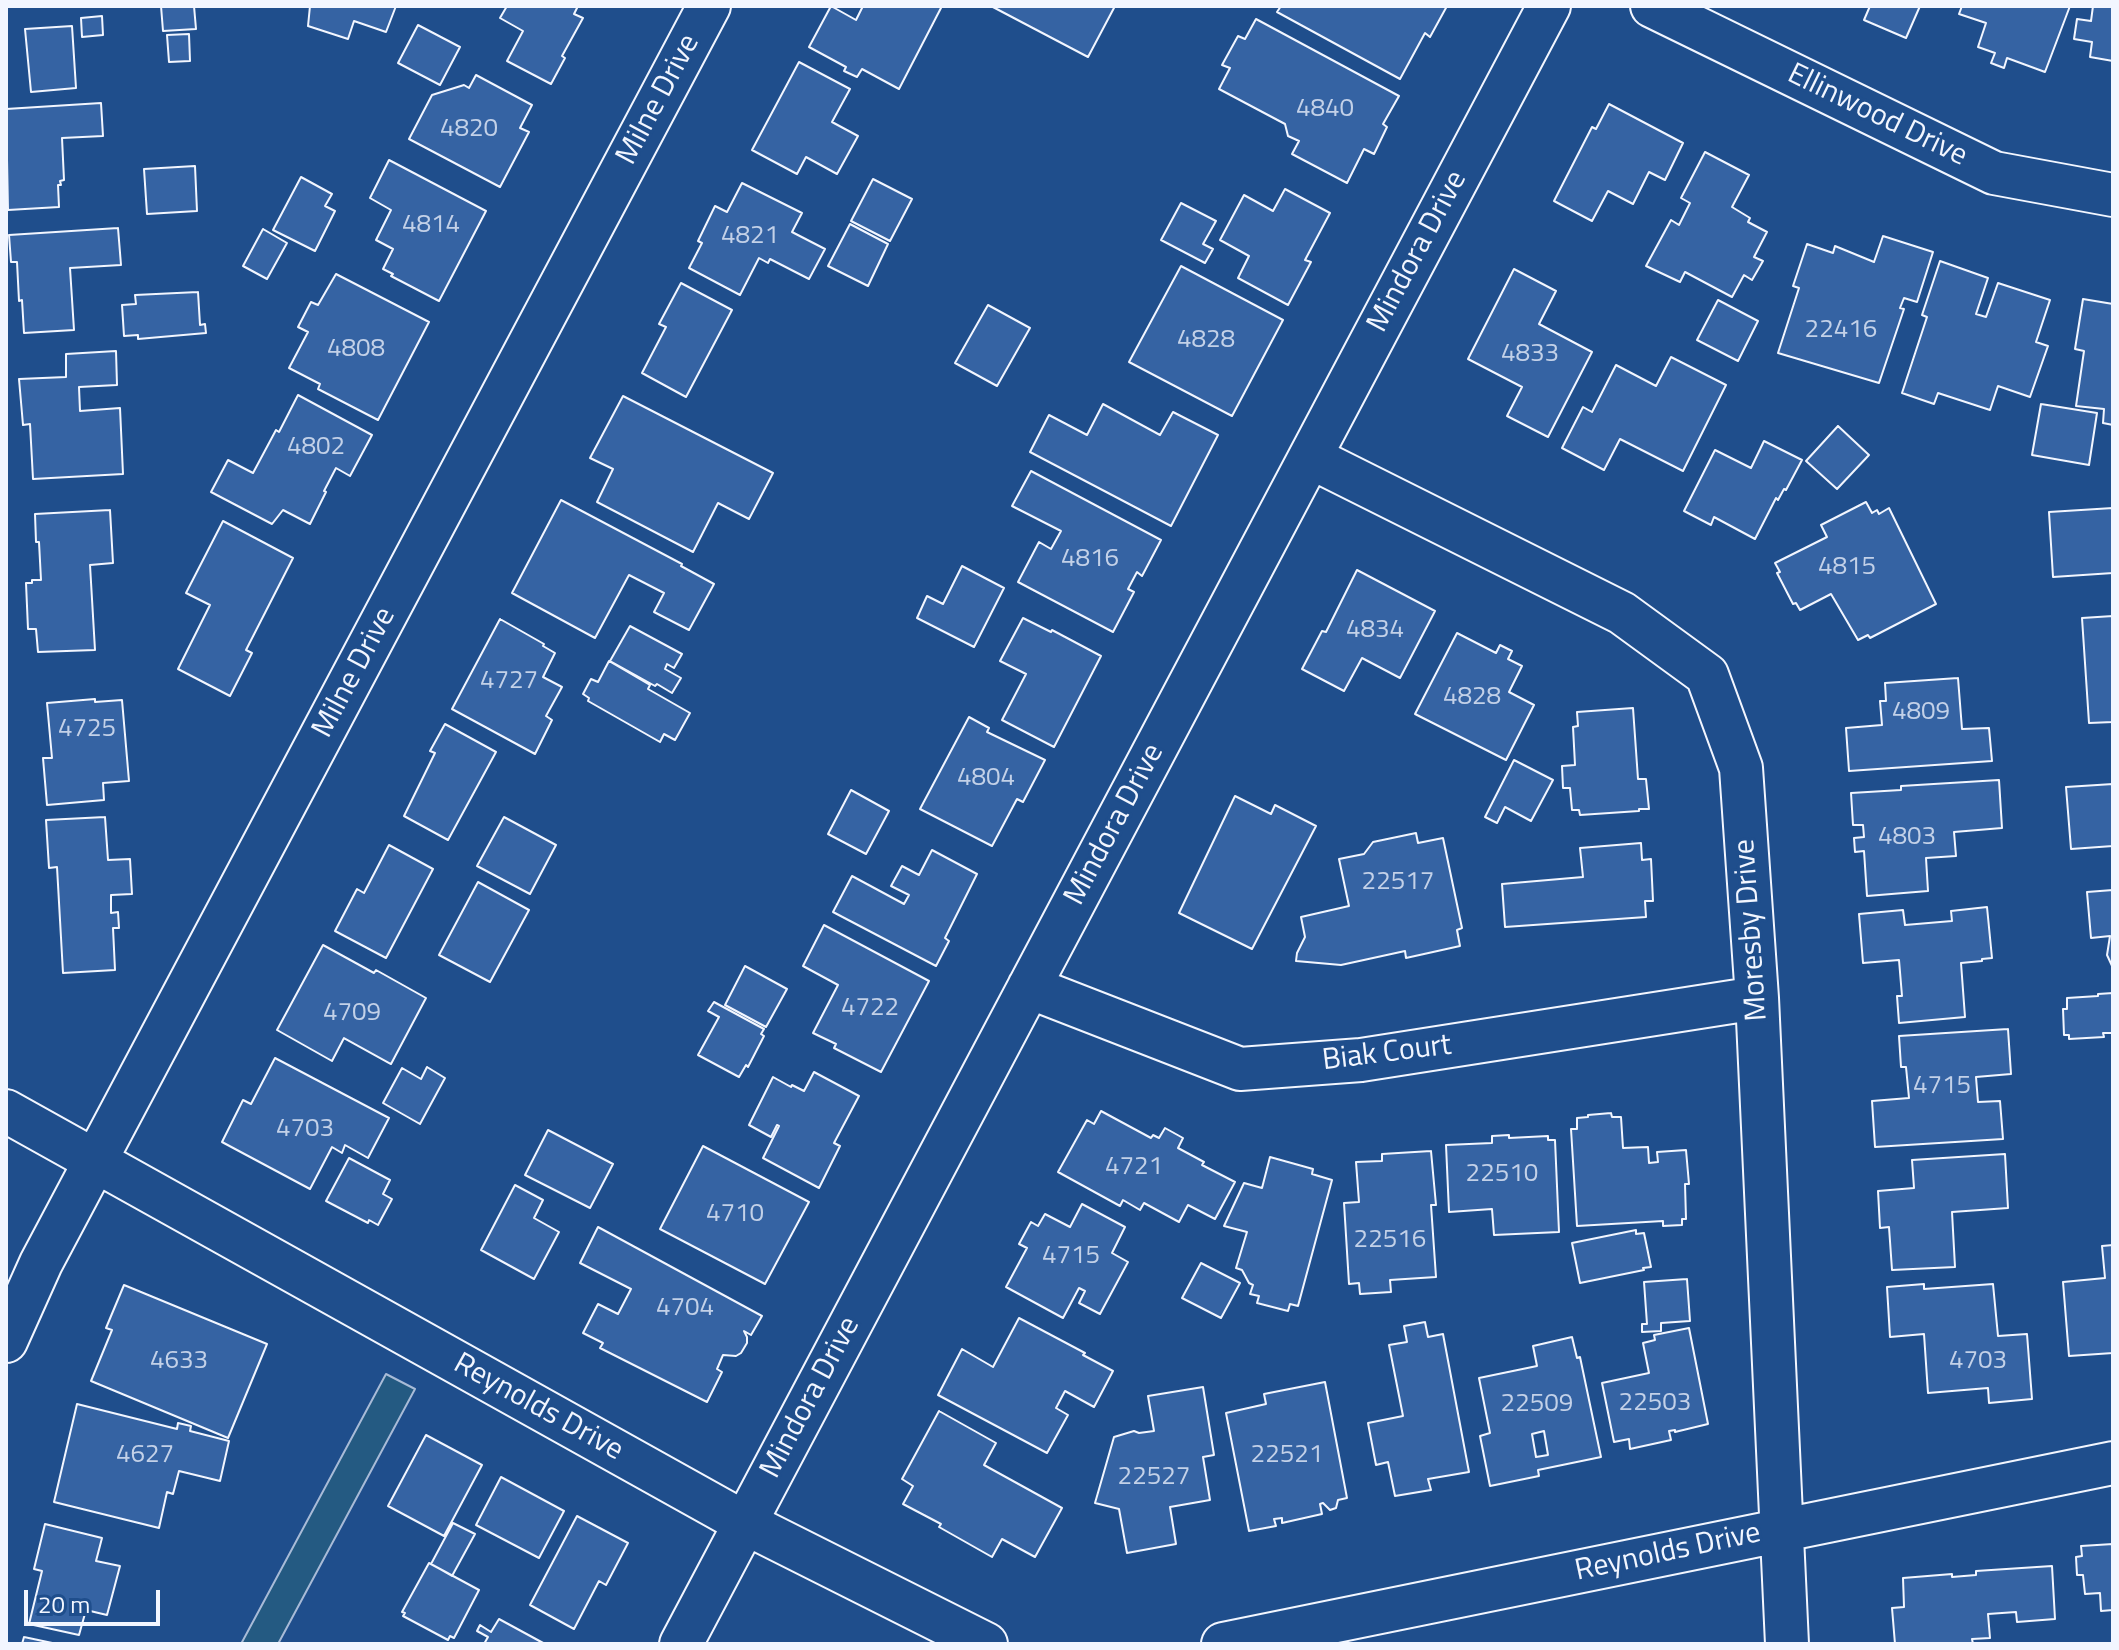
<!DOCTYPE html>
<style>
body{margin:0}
#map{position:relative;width:2119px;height:1650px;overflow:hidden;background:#1f4e8c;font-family:"Titillium Web",sans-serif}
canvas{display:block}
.frame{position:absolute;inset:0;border:8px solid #f2f6ff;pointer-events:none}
.scale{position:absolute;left:24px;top:1590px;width:136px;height:36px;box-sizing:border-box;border:4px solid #f2f6ff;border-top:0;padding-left:10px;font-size:24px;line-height:28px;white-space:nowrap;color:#f2f6ff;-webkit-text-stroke:6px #1f4e8c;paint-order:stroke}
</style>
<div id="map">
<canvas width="2119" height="1650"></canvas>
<div class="frame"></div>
<div class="scale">20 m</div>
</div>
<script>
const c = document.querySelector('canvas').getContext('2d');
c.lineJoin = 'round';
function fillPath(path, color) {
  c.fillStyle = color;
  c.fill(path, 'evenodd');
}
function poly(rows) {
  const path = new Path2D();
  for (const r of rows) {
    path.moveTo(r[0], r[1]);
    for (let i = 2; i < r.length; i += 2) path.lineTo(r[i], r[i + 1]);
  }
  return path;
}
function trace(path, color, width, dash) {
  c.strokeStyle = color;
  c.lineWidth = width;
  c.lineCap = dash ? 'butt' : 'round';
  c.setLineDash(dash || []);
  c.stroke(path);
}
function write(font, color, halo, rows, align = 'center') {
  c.font = font + ' "Titillium Web",sans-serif';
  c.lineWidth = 6;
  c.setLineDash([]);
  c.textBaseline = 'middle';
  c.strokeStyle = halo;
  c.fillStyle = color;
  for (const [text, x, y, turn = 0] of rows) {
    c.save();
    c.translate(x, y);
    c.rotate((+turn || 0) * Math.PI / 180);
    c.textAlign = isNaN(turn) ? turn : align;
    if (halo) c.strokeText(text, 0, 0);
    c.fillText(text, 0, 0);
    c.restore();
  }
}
const green = poly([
 [386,1374,415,1389,278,1644,241,1644,386,1374]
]);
const building = poly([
 [161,6,194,6,196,29,163,31,161,6],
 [310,6,396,6,386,32,354,21,348,39,308,26,310,6],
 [507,6,578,6,574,14,583,18,562,56,565,58,551,84,507,61,523,31,500,18,507,6],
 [831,6,856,20,863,6,942,6,899,89,862,69,857,77,844,71,846,67,809,47,831,6],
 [991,6,1115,6,1088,57,991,6],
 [1281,6,1447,6,1430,37,1425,33,1400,79,1277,12,1281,6],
 [1870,6,1920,6,1906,38,1864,20,1870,6],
 [1962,6,2070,6,2045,72,2007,58,2004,68,1991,63,1995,53,1978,47,1986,23,1959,14,1962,6],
 [2093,6,2113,6,2113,61,2090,57,2092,42,2074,39,2077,19,2091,21,2093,6],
 [102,16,103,35,82,37,81,18,102,16],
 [1256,19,1399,96,1383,124,1387,127,1374,154,1364,149,1347,183,1292,154,1299,141,1288,136,1285,124,1219,89,1230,68,1222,65,1238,36,1245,39,1256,19],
 [418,25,460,47,440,85,398,63,418,25],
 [72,26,76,88,31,92,25,29,72,26],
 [189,34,190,61,169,62,167,35,189,34],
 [799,62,850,89,832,122,858,136,837,174,806,157,797,174,752,150,799,62],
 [476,75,532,105,520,128,529,132,500,187,409,139,432,95,464,85,469,88,476,75],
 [101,103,103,136,62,138,64,180,60,181,61,185,58,185,59,207,8,210,6,109,101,103],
 [1609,104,1683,143,1665,180,1649,172,1633,204,1608,191,1592,221,1554,201,1592,127,1596,129,1609,104],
 [1705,152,1749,175,1732,207,1750,218,1748,222,1767,232,1754,257,1763,261,1752,280,1744,275,1732,297,1685,272,1680,282,1646,266,1671,220,1679,225,1690,203,1681,198,1705,152],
 [389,160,486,211,439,301,391,276,393,274,383,269,393,249,376,240,391,210,370,198,389,160],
 [195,166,197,211,147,214,144,169,195,166],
 [301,177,332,194,325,206,335,211,315,251,273,230,301,177],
 [873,179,912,199,890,241,851,221,873,179],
 [742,183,802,213,792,232,825,249,809,279,770,259,768,263,759,258,740,295,689,268,702,243,698,241,715,206,727,212,742,183],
 [1285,189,1330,213,1305,260,1311,262,1288,305,1238,278,1249,256,1220,240,1244,195,1273,211,1285,189],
 [1181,203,1216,221,1203,244,1213,249,1205,263,1161,240,1181,203],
 [850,224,888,244,868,286,828,266,850,224],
 [118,228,121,265,70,268,74,330,24,333,22,300,19,301,17,262,11,262,9,235,118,228],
 [263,229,287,243,267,279,243,266,263,229],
 [1883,236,1933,252,1917,302,1904,298,1900,308,1904,309,1879,383,1778,353,1799,288,1793,286,1807,244,1833,253,1835,246,1874,262,1883,236],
 [1940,261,1988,278,1976,314,1986,317,1998,283,2050,300,2036,342,2048,346,2030,397,1998,386,1990,410,1938,393,1934,404,1902,393,1927,317,1922,315,1940,261],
 [1181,266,1283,320,1232,416,1129,362,1181,266],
 [1514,269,1556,291,1539,324,1592,352,1548,437,1507,416,1522,387,1468,359,1514,269],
 [336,274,429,322,378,420,318,389,320,384,289,368,308,332,298,327,311,302,318,305,336,274],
 [681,283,732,310,686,397,642,373,666,327,659,324,681,283],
 [198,292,200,325,205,324,206,333,138,339,138,335,124,336,122,305,136,304,135,295,198,292],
 [2083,299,2113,304,2113,425,2103,423,2104,409,2076,406,2084,351,2075,349,2083,299],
 [1718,300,1758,321,1738,361,1697,340,1718,300],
 [988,305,1030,328,997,386,955,363,988,305],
 [116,351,117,385,79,387,80,411,120,408,123,474,33,479,30,424,23,425,19,379,66,377,66,354,116,351],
 [1671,357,1726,385,1683,471,1620,439,1604,470,1562,448,1583,407,1592,412,1616,365,1656,386,1671,357],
 [298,395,372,435,350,476,336,468,324,491,326,492,310,524,283,510,272,524,211,492,228,460,253,473,276,430,279,432,298,395],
 [623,396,773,473,749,519,718,503,693,552,597,502,613,469,590,458,623,396],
 [1103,404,1160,435,1173,412,1218,435,1171,526,1030,452,1049,415,1087,435,1103,404],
 [2041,404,2097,413,2089,465,2032,455,2041,404],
 [1838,426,1869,455,1837,489,1806,461,1838,426],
 [1764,441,1802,460,1786,490,1784,489,1778,500,1776,498,1755,539,1714,517,1711,525,1684,511,1715,450,1751,468,1764,441],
 [1031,471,1161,540,1142,576,1137,572,1128,589,1134,592,1113,632,1018,582,1039,542,1051,549,1061,531,1012,506,1031,471],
 [561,500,682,564,681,566,714,584,689,630,654,612,664,593,629,575,595,638,512,593,561,500],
 [1866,502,1872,513,1877,510,1879,514,1889,508,1936,604,1870,638,1868,635,1858,640,1831,594,1800,610,1796,603,1793,604,1777,573,1780,572,1775,563,1827,537,1821,525,1866,502],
 [2113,508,2113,573,2053,577,2049,512,2113,508],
 [110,510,113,563,90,565,95,650,38,652,36,629,28,629,26,583,32,583,32,580,41,580,39,542,36,542,35,514,110,510],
 [223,521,293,558,246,650,252,653,230,696,178,669,210,605,186,593,223,521],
 [962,566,1004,588,974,647,917,618,927,596,943,604,962,566],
 [1357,570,1435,611,1400,678,1362,658,1344,691,1302,669,1322,631,1326,632,1357,570],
 [2113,616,2113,722,2089,723,2082,618,2113,616],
 [1023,618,1051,632,1052,630,1101,656,1054,747,1002,720,1026,674,1000,661,1023,618],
 [500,619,544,644,543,646,555,653,543,677,562,687,546,716,552,720,535,754,452,709,500,619],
 [630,626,682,654,674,668,667,664,665,669,681,678,672,693,657,684,655,686,610,661,630,626],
 [1457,633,1496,653,1500,645,1512,651,1508,659,1522,666,1509,692,1534,705,1506,760,1415,714,1457,633],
 [609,661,650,685,648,689,690,713,675,740,664,734,660,742,588,701,589,698,583,694,591,679,598,682,609,661],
 [1958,678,1962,729,1989,728,1992,761,1849,771,1846,728,1882,725,1880,701,1886,701,1885,683,1958,678],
 [95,699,95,702,122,700,129,781,103,783,104,800,47,805,43,758,52,758,47,703,95,699],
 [1633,708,1638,779,1646,779,1649,809,1639,809,1639,811,1580,815,1579,810,1572,810,1570,788,1563,788,1562,766,1575,765,1573,727,1578,726,1577,712,1633,708],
 [969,717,989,728,987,732,1045,760,1023,802,1017,799,992,846,920,809,969,717],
 [445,724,496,752,448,840,404,816,435,753,430,751,445,724],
 [1514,760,1553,780,1531,821,1505,807,1497,823,1485,817,1514,760],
 [1999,780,2002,828,1954,832,1956,856,1926,858,1928,891,1867,896,1864,851,1855,852,1854,838,1864,837,1863,825,1853,825,1851,793,1901,790,1901,786,1999,780],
 [2113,784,2113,846,2071,849,2066,787,2113,784],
 [851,790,889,811,866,854,828,834,851,790],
 [1235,796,1271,814,1275,805,1316,826,1252,949,1179,913,1235,796],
 [105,817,108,860,130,859,132,894,111,895,111,913,118,912,119,928,113,928,115,970,63,973,57,867,49,868,46,820,105,817],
 [504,817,556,845,530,894,477,866,504,817],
 [1416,833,1418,843,1443,838,1462,928,1457,930,1460,946,1406,958,1405,951,1341,965,1296,961,1297,953,1305,937,1301,917,1349,906,1339,859,1364,854,1373,842,1416,833],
 [1641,843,1642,860,1651,859,1653,901,1645,901,1646,917,1505,927,1502,884,1583,877,1580,848,1641,843],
 [389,845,433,869,386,958,335,931,357,889,364,893,389,845],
 [932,850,977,874,945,938,949,941,936,966,833,912,852,876,904,904,909,895,891,886,902,866,919,875,932,850],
 [478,882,529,910,490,982,439,955,478,882],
 [2113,890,2113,968,2107,955,2110,936,2091,938,2087,892,2113,890],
 [1987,907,1992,958,1982,959,1982,961,1961,963,1965,1017,1899,1023,1897,996,1902,996,1899,960,1863,963,1859,914,1903,910,1905,925,1952,921,1951,911,1987,907],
 [824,925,929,981,881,1072,834,1048,836,1044,813,1033,838,985,803,966,824,925],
 [323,945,374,973,376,970,426,998,391,1064,344,1038,332,1061,277,1030,323,945],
 [745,966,787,989,766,1027,725,1005,745,966],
 [2113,993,2113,1033,2103,1033,2104,1037,2069,1039,2069,1035,2064,1035,2063,1009,2067,1009,2067,998,2098,996,2098,994,2113,993],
 [714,1002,764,1029,761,1034,764,1036,748,1067,746,1065,739,1077,698,1055,719,1017,708,1011,714,1002],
 [2008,1029,2011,1074,1976,1077,1978,1102,2000,1101,2003,1139,1875,1147,1872,1101,1909,1098,1906,1067,1901,1067,1899,1036,2008,1029],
 [275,1058,389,1118,368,1158,345,1145,342,1153,332,1147,310,1189,222,1142,243,1100,251,1104,275,1058],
 [427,1067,445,1078,420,1124,383,1103,402,1068,421,1079,427,1067],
 [814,1072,859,1096,834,1143,840,1146,819,1188,763,1158,779,1126,777,1125,771,1137,749,1125,773,1077,791,1087,792,1085,804,1091,814,1072],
 [1101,1111,1151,1138,1153,1135,1159,1138,1165,1128,1183,1138,1178,1148,1204,1162,1202,1165,1235,1182,1215,1219,1188,1205,1179,1222,1144,1203,1140,1210,1123,1200,1120,1206,1058,1172,1087,1120,1094,1124,1101,1111],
 [1611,1113,1612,1117,1621,1117,1623,1148,1648,1147,1649,1163,1658,1162,1657,1152,1686,1150,1689,1184,1685,1184,1686,1219,1682,1219,1682,1225,1663,1226,1663,1221,1577,1226,1571,1129,1577,1129,1577,1118,1588,1117,1588,1115,1611,1113],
 [548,1130,613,1164,590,1208,525,1175,548,1130],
 [1509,1135,1509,1138,1548,1136,1548,1140,1555,1140,1559,1232,1494,1235,1492,1209,1449,1212,1446,1145,1492,1143,1492,1136,1509,1135],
 [703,1146,809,1202,765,1284,660,1229,703,1146],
 [1431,1151,1436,1205,1431,1205,1436,1277,1390,1280,1391,1292,1360,1294,1359,1283,1349,1284,1344,1203,1359,1202,1356,1162,1382,1161,1382,1154,1431,1151],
 [2005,1154,2008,1208,1952,1212,1955,1267,1892,1270,1889,1227,1880,1228,1878,1191,1914,1188,1912,1160,2005,1154],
 [1270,1157,1313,1169,1312,1174,1332,1180,1298,1306,1290,1304,1288,1311,1257,1303,1259,1296,1250,1294,1253,1285,1249,1283,1242,1270,1236,1268,1247,1232,1224,1226,1244,1183,1262,1188,1270,1157],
 [349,1158,390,1180,383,1194,392,1199,378,1225,369,1220,368,1223,326,1201,349,1158],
 [515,1185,543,1200,534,1218,559,1232,534,1279,481,1250,515,1185],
 [1082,1204,1125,1227,1112,1253,1128,1262,1100,1314,1079,1303,1085,1291,1079,1288,1063,1318,1006,1287,1027,1248,1019,1244,1031,1222,1038,1226,1045,1214,1070,1227,1082,1204],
 [598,1227,762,1316,751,1335,744,1331,747,1337,747,1343,741,1353,736,1356,723,1355,717,1369,722,1372,707,1402,600,1348,603,1343,583,1333,598,1304,618,1314,631,1289,580,1263,598,1227],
 [1636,1230,1636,1234,1644,1233,1651,1267,1643,1268,1644,1270,1580,1283,1572,1243,1636,1230],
 [2113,1245,2113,1353,2069,1356,2063,1282,2105,1278,2102,1246,2113,1245],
 [1201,1263,1240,1283,1221,1318,1182,1298,1201,1263],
 [1687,1279,1690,1321,1661,1323,1661,1331,1642,1332,1642,1324,1647,1324,1644,1282,1687,1279],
 [1924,1284,1924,1289,1993,1284,1998,1336,2027,1334,2032,1399,1989,1403,1988,1388,1928,1393,1924,1334,1890,1337,1887,1287,1924,1284],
 [124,1285,267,1344,228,1438,91,1381,112,1330,106,1328,124,1285],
 [1019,1318,1085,1353,1083,1355,1113,1371,1094,1407,1065,1391,1056,1408,1068,1415,1047,1453,938,1395,962,1349,993,1367,1019,1318],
 [1425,1322,1428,1337,1443,1334,1469,1472,1428,1479,1431,1490,1395,1496,1388,1462,1376,1465,1368,1423,1403,1416,1389,1345,1407,1342,1404,1326,1425,1322],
 [1689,1328,1708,1424,1675,1432,1675,1430,1669,1431,1671,1440,1630,1449,1629,1439,1614,1442,1602,1383,1649,1373,1643,1343,1655,1340,1654,1335,1689,1328],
 [1572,1337,1577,1358,1580,1357,1601,1457,1538,1470,1539,1476,1490,1486,1480,1436,1490,1433,1479,1378,1537,1366,1533,1346,1572,1337],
 [1544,1431,1548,1455,1536,1457,1532,1434,1544,1431],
 [1325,1382,1347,1498,1338,1500,1336,1508,1330,1510,1323,1503,1320,1504,1322,1514,1282,1523,1282,1518,1274,1519,1276,1526,1249,1531,1226,1413,1266,1404,1264,1394,1325,1382],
 [1203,1387,1214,1455,1203,1457,1210,1500,1170,1507,1176,1544,1127,1553,1119,1509,1095,1503,1114,1437,1134,1431,1139,1433,1154,1431,1148,1396,1203,1387],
 [77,1404,177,1429,178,1423,191,1426,190,1431,229,1441,220,1481,179,1471,173,1494,167,1492,159,1528,54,1502,77,1404],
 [939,1411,996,1443,984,1465,1062,1508,1035,1557,1002,1539,992,1557,939,1527,941,1524,903,1504,913,1486,902,1479,939,1411],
 [426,1435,482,1465,444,1536,388,1506,426,1435],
 [501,1477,564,1511,539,1558,476,1525,501,1477],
 [577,1516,628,1543,606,1585,599,1581,574,1629,530,1605,577,1516],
 [453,1523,475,1534,452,1576,431,1564,453,1523],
 [45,1524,102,1538,96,1561,120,1566,107,1615,86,1610,79,1635,29,1624,42,1571,34,1569,45,1524],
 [2113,1544,2113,1610,2101,1611,2100,1593,2085,1594,2083,1575,2077,1575,2076,1557,2082,1556,2081,1546,2113,1544],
 [429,1563,479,1590,454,1638,450,1636,448,1640,403,1616,405,1613,402,1612,429,1563],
 [2052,1566,2055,1619,2017,1622,2016,1612,1988,1614,1990,1638,1972,1639,1973,1644,1895,1644,1892,1608,1904,1607,1903,1578,1952,1574,1952,1577,1976,1575,1976,1571,2052,1566],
 [499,1619,545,1644,484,1644,488,1637,477,1631,480,1625,491,1632,499,1619],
 [24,1637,57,1644,22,1644,24,1637]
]);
const minor = poly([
 [1652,6,1994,173,2113,195],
 [1310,457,1622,613,1707,675,1741,768,1757,998,1787,1644],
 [1029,987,1240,1069,1361,1060,1757,998],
 [6,1111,745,1523,986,1644],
 [6,1341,41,1263,709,6],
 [681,1644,1549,6],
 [1223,1644,2113,1463]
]);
const numberNames = [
 ["4840",1325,110],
 ["4820",469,130],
 ["4814",431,226],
 ["4821",750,237],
 ["22416",1841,331],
 ["4828",1206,341],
 ["4808",356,350],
 ["4833",1530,355],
 ["4802",316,448],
 ["4816",1090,560],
 ["4815",1847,568],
 ["4834",1375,631],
 ["4727",509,682],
 ["4828",1472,698],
 ["4809",1921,713],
 ["4725",87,730],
 ["4804",986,779],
 ["4803",1907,838],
 ["22517",1398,883],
 ["4722",870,1009],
 ["4709",352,1014],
 ["4715",1942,1087],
 ["4703",305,1130],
 ["4721",1134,1168],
 ["22510",1502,1175],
 ["4710",735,1215],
 ["22516",1390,1241],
 ["4715",1071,1257],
 ["4704",685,1309],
 ["4633",179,1362],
 ["4703",1978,1362],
 ["22503",1655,1404],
 ["22509",1537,1405],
 ["4627",145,1456],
 ["22521",1287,1456],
 ["22527",1154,1478]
];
const streetNames = [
 ["Milne Drive",659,100,-62],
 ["Ellinwood Drive",1877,116,26],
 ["Mindora Drive",1418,252,-62],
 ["Milne Drive",355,673,-62],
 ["Mindora Drive",1115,825,-62],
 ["Moresby Drive",1752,930,-94],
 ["Biak Court",1387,1054,-7],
 ["Mindora Drive",811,1398,-62],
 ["Reynolds Drive",538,1408,29],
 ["Reynolds Drive",1668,1553,-12]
];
fillPath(green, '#245a82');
trace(green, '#a8bbd7', 2);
fillPath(building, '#3563a3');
trace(building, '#f2f6ff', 2);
trace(minor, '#f2f6ff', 46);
trace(minor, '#1f4e8c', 42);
write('26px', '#c3d1e8', null, numberNames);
write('30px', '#f2f6ff', '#1f4e8c', streetNames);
</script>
